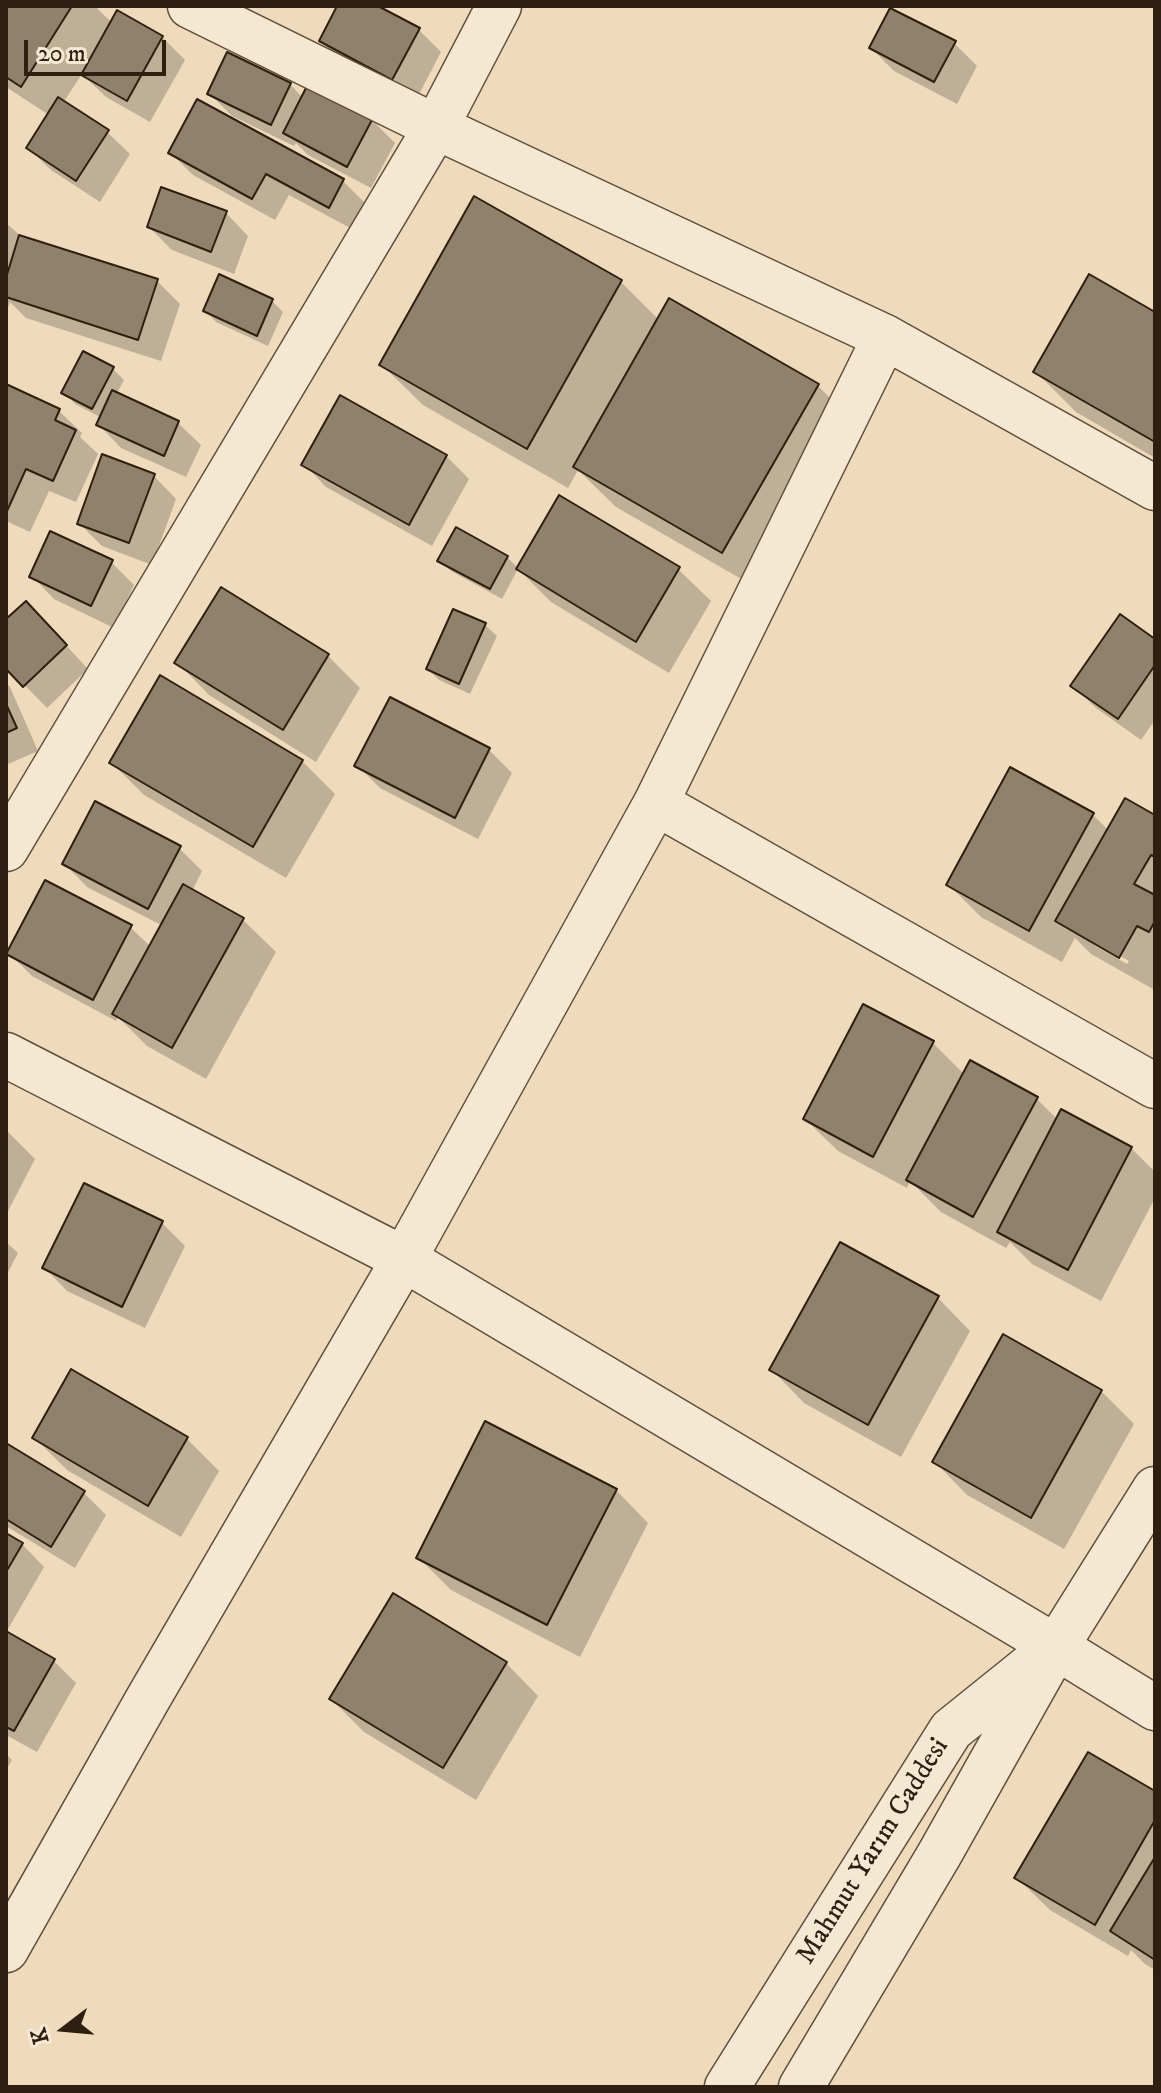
<!DOCTYPE html>
<meta charset="utf-8">
<style>
body{margin:0}
#map{position:relative;width:1161px;height:2093px;overflow:hidden;background:#efdbbc;font-family:"IM FELL DW Pica",serif}
canvas{display:block}
.frame{position:absolute;inset:0;border:8px solid #2e1f11;pointer-events:none}
.north{position:absolute;left:24px;top:1989px;width:80px;height:80px;-webkit-text-stroke:6px #f5e8d3;paint-order:stroke;rotate:254deg;font-size:22px;font-weight:700;line-height:32px;text-align:center;color:#2e1f11}
.north::after{content:'';display:block;margin:auto;width:28px;height:36px;background:#2e1f11;clip-path:polygon(50% 0,100% 100%,50% 72%,0 100%)}
.scale{position:absolute;left:24px;top:40px;width:142px;height:36px;box-sizing:border-box;border:4px solid #2e1f11;border-top:0;padding-left:10px;font-size:24px;line-height:28px;white-space:nowrap;color:#2e1f11;-webkit-text-stroke:6px #f5e8d3;paint-order:stroke}
</style>
<div id="map">
<canvas width="1161" height="2093"></canvas>
<div class="frame"></div>
<div class="north">K</div>
<div class="scale">20 m</div>
</div>
<script>
const c = document.querySelector('canvas').getContext('2d');
c.lineJoin = 'round';
function fillPath(path, color) {
  c.fillStyle = color;
  c.fill(path, 'evenodd');
}
function poly(rows) {
  const path = new Path2D();
  for (const r of rows) {
    path.moveTo(r[0], r[1]);
    for (let i = 2; i < r.length; i += 2) path.lineTo(r[i], r[i + 1]);
  }
  return path;
}
function trace(path, color, width, dash) {
  c.strokeStyle = color;
  c.lineWidth = width;
  c.lineCap = dash ? 'butt' : 'round';
  c.setLineDash(dash || []);
  c.stroke(path);
}
function write(font, color, halo, rows, align = 'center') {
  c.font = font + ' "IM FELL DW Pica",serif';
  c.lineWidth = 6;
  c.setLineDash([]);
  c.textBaseline = 'middle';
  c.strokeStyle = halo;
  c.fillStyle = color;
  for (const [text, x, y, turn = 0] of rows) {
    c.save();
    c.translate(x, y);
    c.rotate((+turn || 0) * Math.PI / 180);
    c.textAlign = isNaN(turn) ? turn : align;
    if (halo) c.strokeText(text, 0, 0);
    c.fillText(text, 0, 0);
    c.restore();
  }
}
const shadow = poly([
 [6,6,95,6,112,23,162,37,185,60,150,122,106,97,82,74,63,103,107,132,130,154,100,202,51,170,28,148,49,115,6,87],
 [339,6,374,6,418,29,441,52,415,102,344,64,321,41],
 [954,43,977,66,957,104,894,71,871,48],
 [290,84,303,98,372,120,395,143,371,188,308,155,296,143,294,146,232,116,210,94],
 [198,102,343,181,366,204,352,229,289,195,275,220,193,175,170,152],
 [226,213,248,236,234,274,172,250,149,227],
 [6,223,23,238,157,281,180,304,161,361,26,318,10,302,6,313],
 [621,282,659,320,818,386,859,427,764,592,616,507,578,470,568,488,423,405,382,365],
 [272,301,283,312,268,346,216,322,205,310],
 [1155,314,1155,458,1076,412,1035,371],
 [113,369,124,380,116,395,178,423,201,445,186,477,121,448,99,425,102,418,75,404,64,392],
 [6,386,59,411,82,433,80,437,98,454,76,502,49,491,30,532,6,521],
 [446,456,469,479,432,546,326,487,304,464],
 [154,476,176,499,152,565,102,546,79,523],
 [507,557,518,568,678,569,711,601,669,673,551,602,518,569,502,599,451,571,440,560],
 [111,562,134,585,114,628,54,599,32,576],
 [454,611,485,625,497,636,470,694,439,680,428,669],
 [6,622,48,626,88,669,47,708,6,666],
 [1155,641,1155,720,1141,740,1096,708,1073,686],
 [328,656,360,688,316,762,209,695,177,662],
 [6,683,10,687,38,751,6,765],
 [489,750,512,773,478,839,380,788,357,765],
 [302,761,335,794,286,878,144,795,111,762],
 [1092,814,1109,831,1155,817,1155,984,1153,989,1091,954,1075,938,1062,962,981,917,949,885],
 [1094,941,1129,961,1127,964,1094,945],
 [179,848,202,871,192,891,243,920,276,952,206,1079,147,1046,118,1017,116,1021,32,976,9,953,130,927,151,947,163,926,87,887,65,864],
 [863,1007,933,1043,964,1074,1037,1099,1058,1120,1131,1148,1155,1172,1155,1198,1101,1301,1032,1264,1010,1242,1006,1248,941,1212,910,1181,907,1188,838,1151,805,1119],
 [6,1130,35,1159,6,1215],
 [162,1223,185,1246,145,1328,67,1291,45,1268],
 [6,1242,18,1253,6,1276],
 [938,1298,970,1331,901,1457,804,1403,772,1370],
 [1101,1391,1134,1424,1064,1549,967,1495,935,1462],
 [34,1437,187,1439,219,1471,181,1537,67,1470],
 [6,1446,84,1493,106,1515,75,1568,6,1526],
 [616,1490,648,1523,580,1657,451,1590,418,1557],
 [6,1535,22,1544,44,1567,8,1629,6,1628],
 [6,1634,53,1660,76,1683,37,1752,6,1735],
 [506,1663,538,1696,476,1800,364,1732,331,1699],
 [6,1754,12,1760,6,1770],
 [1155,1793,1155,1970,1145,1964,1131,1950,1128,1956,1050,1910,1017,1878]
]);
const building = poly([
 [6,6,72,6,21,87,6,77,6,6],
 [337,6,378,6,420,28,392,80,319,41,337,6],
 [890,8,956,41,934,82,869,48,890,8],
 [117,10,163,36,127,101,81,75,117,10],
 [227,52,291,83,271,125,207,94,227,52],
 [308,84,373,118,347,167,283,133,308,84],
 [58,97,109,130,76,181,26,148,58,97],
 [197,99,344,179,329,208,266,174,252,199,168,153,197,99],
 [161,187,227,211,211,252,147,227,161,187],
 [474,196,622,280,527,449,379,365,474,196],
 [19,235,158,279,138,340,6,297,6,278,19,235],
 [219,274,273,299,257,336,203,311,219,274],
 [1089,274,1155,312,1155,442,1033,372,1089,274],
 [669,298,819,384,722,553,573,467,669,298],
 [83,351,114,367,92,409,61,393,83,351],
 [6,384,60,409,55,420,76,430,53,481,26,469,7,511,6,384],
 [112,390,179,421,164,456,96,425,112,390],
 [340,395,447,455,409,525,301,465,340,395],
 [102,454,155,474,129,543,77,524,102,454],
 [559,495,680,567,636,642,516,569,559,495],
 [456,527,508,556,490,589,437,561,456,527],
 [50,531,113,560,91,606,29,577,50,531],
 [221,587,329,654,283,730,174,663,221,587],
 [26,601,67,645,23,687,6,669,6,619,26,601],
 [453,609,486,623,459,684,426,669,453,609],
 [1120,614,1155,639,1155,665,1118,719,1070,686,1120,614],
 [160,675,303,760,253,847,109,763,160,675],
 [390,697,490,748,455,818,354,766,390,697],
 [6,704,17,728,6,733,6,704],
 [1010,767,1094,813,1029,931,946,885,1010,767],
 [1125,798,1155,815,1155,857,1151,855,1134,884,1155,895,1155,921,1149,932,1137,926,1119,958,1055,921,1125,798],
 [95,801,181,846,148,909,62,864,95,801],
 [45,880,132,925,93,1000,6,954,45,880],
 [183,884,244,918,172,1048,112,1014,183,884],
 [863,1004,934,1041,873,1157,803,1119,863,1004],
 [970,1060,1038,1097,973,1217,906,1180,970,1060],
 [1061,1109,1132,1147,1068,1270,997,1232,1061,1109],
 [84,1183,163,1221,122,1307,42,1268,84,1183],
 [840,1242,939,1296,868,1425,769,1370,840,1242],
 [1003,1334,1102,1390,1031,1518,932,1462,1003,1334],
 [71,1369,188,1437,148,1506,32,1438,71,1369],
 [485,1421,617,1489,547,1625,416,1558,485,1421],
 [6,1443,85,1491,51,1547,6,1519,6,1443],
 [6,1533,23,1543,6,1572,6,1533],
 [393,1593,507,1662,443,1768,329,1699,393,1593],
 [6,1631,55,1659,14,1731,6,1727,6,1631],
 [1088,1752,1155,1791,1155,1820,1095,1925,1014,1878,1088,1752],
 [1155,1857,1155,1960,1110,1931,1155,1857]
]);
const minor = poly([
 [190,6,436,127,885,337,1155,488],
 [656,803,885,337],
 [6,849,436,127,499,6],
 [6,1055,404,1259,1056,1647,1155,1708],
 [6,1950,149,1697,404,1259,656,803,1155,1086],
 [727,2087,951,1730,1038,1660],
 [801,2087,939,1855,1056,1647,1155,1489]
]);
const streetNames = [
 ["Mahmut Yarım Caddesi",874,1852,-58]
];
fillPath(shadow, '#0003');
fillPath(building, '#92816a');
trace(building, '#2e1f11', 2);
trace(minor, '#5e4e3c', 47);
trace(minor, '#f5e8d3', 44);
write('28px', '#2e1f11', '#f5e8d3', streetNames);
</script>
